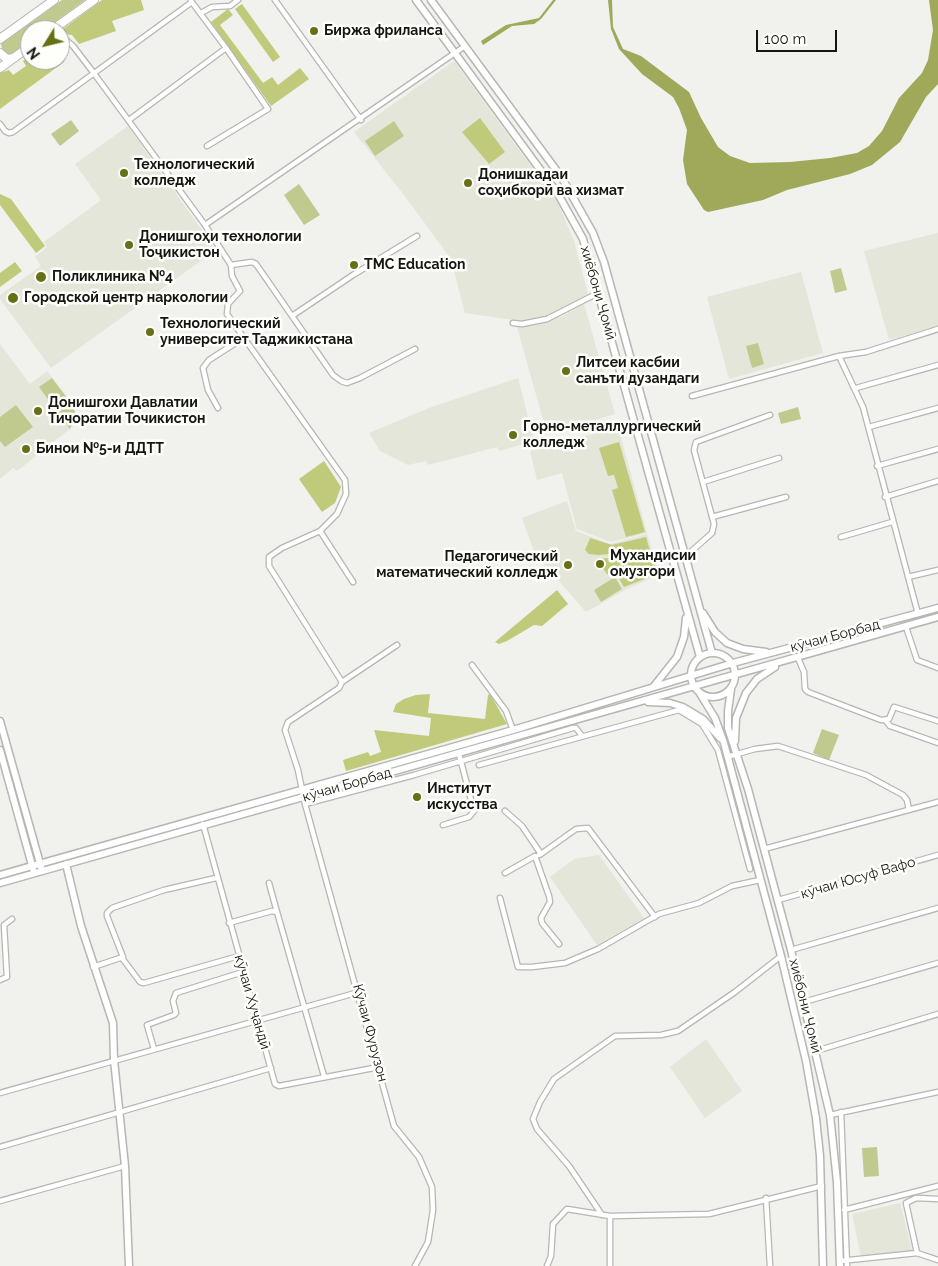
<!DOCTYPE html>
<meta charset="utf-8">
<style>
body{margin:0}
#map{position:relative;width:938px;height:1266px;overflow:hidden;background:#f1f1ed;font-family:Raleway,sans-serif}
canvas{display:block}
.north{position:absolute;left:20px;top:20px;width:50px;height:50px;box-sizing:border-box;background:#fefffb;border:1px solid #a1a19e;border-radius:50%;rotate:234deg;font-size:14px;font-weight:700;line-height:20px;text-align:center;color:#151513}
.north::after{content:'';display:block;margin:auto;width:18px;height:22px;background:#687017;clip-path:polygon(50% 0,100% 100%,50% 72%,0 100%)}
.scale{position:absolute;left:756px;top:30px;width:81px;height:22px;box-sizing:border-box;border:2px solid #151513;border-top:0;padding-left:6px;font-size:15px;line-height:18px;white-space:nowrap;color:#151513;-webkit-text-stroke:4px #fefffb;paint-order:stroke}
</style>
<div id="map">
<canvas width="938" height="1266"></canvas>
<div class="north">N</div>
<div class="scale">100 m</div>
</div>
<script>
const c = document.querySelector('canvas').getContext('2d');
c.lineJoin = 'round';
function fillPath(path, color) {
  c.fillStyle = color;
  c.fill(path, 'evenodd');
}
function poly(rows) {
  const path = new Path2D();
  for (const r of rows) {
    if (r.length === 3) {
      path.moveTo(r[0] + r[2], r[1]);
      path.arc(r[0], r[1], r[2], 0, 2 * Math.PI);
      continue;
    }
    path.moveTo(r[0], r[1]);
    for (let i = 2; i < r.length; i += 2) path.lineTo(r[i], r[i + 1]);
  }
  return path;
}
function trace(path, color, width, dash) {
  c.strokeStyle = color;
  c.lineWidth = width;
  c.lineCap = dash ? 'butt' : 'round';
  c.setLineDash(dash || []);
  c.stroke(path);
}
function write(font, color, halo, rows, align = 'center') {
  c.font = font + ' Raleway,sans-serif';
  c.lineWidth = 5;
  c.setLineDash([]);
  c.textBaseline = 'middle';
  c.strokeStyle = halo;
  c.fillStyle = color;
  for (const [text, x, y, turn = 0] of rows) {
    c.save();
    c.translate(x, y);
    c.rotate((+turn || 0) * Math.PI / 180);
    c.textAlign = isNaN(turn) ? turn : align;
    if (halo) c.strokeText(text, 0, 0);
    c.fillText(text, 0, 0);
    c.restore();
  }
}
const built = poly([
 [454,61,558,203,574,241,588,294,553,314,521,321,465,313,451,259,404,195,354,132],
 [128,126,216,250,51,368,0,299,0,295,41,266,35,257,47,247,44,242,101,200,75,164],
 [938,233,938,326,889,340,864,251],
 [801,272,823,353,729,379,707,297],
 [584,304,615,414,547,434,517,327,561,317],
 [0,344,30,384,47,371,74,406,77,416,71,428,17,471,13,468,0,479],
 [518,378,534,441,499,451,497,447,428,465,426,461,408,465,380,451,369,433,429,408],
 [618,427,647,533,611,542,577,529,562,473,537,480,530,451],
 [567,501,576,531,610,544,647,534,660,574,627,589,586,612,535,554,522,518],
 [599,855,644,918,597,945,550,877,574,859],
 [706,1039,742,1091,705,1118,670,1067],
 [900,1203,912,1250,861,1256,852,1214]
]);
const green = poly([
 [62,0,85,0,44,30,30,30,30,40,9,56,3,52,1,44],
 [71,120,79,131,60,146,51,134],
 [394,121,404,136,375,156,365,141],
 [299,184,320,215,304,225,284,195],
 [841,268,847,290,835,293,830,271],
 [758,343,764,364,752,368,746,346],
 [52,378,73,406,76,416,70,429,39,387],
 [16,405,33,427,5,447,0,441,0,417],
 [798,407,801,419,781,424,778,413],
 [615,577,622,589,601,602,594,590],
 [822,729,839,735,829,760,813,753],
 [877,1147,879,1176,864,1177,862,1148]
]);
const forest = poly([
 [102,0,141,0,144,10,112,21,116,31,79,44,72,35,63,34,63,29],
 [242,4,280,57,273,62,235,9],
 [228,9,233,15,220,25,263,83,272,77,278,85,300,68,309,79,271,106,211,22],
 [60,40,67,48,64,62,0,109,0,73,9,70,13,75,26,66,23,61,30,56,30,60,60,60],
 [480,118,505,152,489,164,462,132],
 [0,194,11,199,45,246,36,253,0,205],
 [15,262,22,271,0,287,0,273],
 [619,442,645,532,626,537,612,490,618,488,614,475,608,476,599,448],
 [324,461,341,487,335,503,322,512,299,479],
 [646,537,650,551,598,555,589,554,585,550,590,538,612,545],
 [649,555,654,558,657,574,624,587,617,575,607,574,596,559],
 [557,590,568,604,542,626,534,625,507,641,499,644,495,642],
 [430,694,428,713,485,719,488,695,490,694,507,724,346,771,343,760,368,752,370,756,381,752,374,730,429,736,431,718,393,712,396,704,404,699,416,695]
]);
const water = poly([
 [553,0,556,0,541,19,534,24,512,26,483,45,481,41,506,25,539,18],
 [608,0,612,0,613,27,623,49,641,56,689,92,701,118,718,147,730,156,750,163,790,162,830,158,857,153,869,146,882,131,899,98,922,73,928,60,933,30,929,0,938,0,938,84,926,97,900,142,872,165,850,174,787,190,763,200,708,212,704,210,687,184,683,160,687,130,679,108,673,97,642,74,619,49,611,29]
]);
const street = poly([
 [275,0,361,120],
 [201,13,212,7,230,6,238,0],
 [60,35,73,46,93,72,205,225,465,46],
 [129,120,226,48,191,1],
 [0,124,5,131,9,133,13,132,192,2],
 [207,146,268,109,226,48],
 [205,225,231,265,252,262,256,264,292,316,353,275,417,236],
 [231,265,232,276,240,291,228,304,227,314,345,480,346,494,337,514,320,531],
 [292,316,333,375,341,381,347,383,360,378,415,349],
 [513,323,522,324,547,319,596,294],
 [839,356,863,407,918,614],
 [856,388,938,365],
 [692,396,839,356,866,352,938,329],
 [218,408,208,390,203,368,209,360,245,337],
 [869,427,938,408],
 [877,466,938,449],
 [703,482,779,458],
 [885,497,938,481],
 [712,517,786,497],
 [841,537,892,522],
 [686,556,712,533,714,524,694,450,696,442,770,415],
 [908,577,938,570],
 [353,582,320,531,282,548,269,557,269,566,342,682,339,688,288,722,285,730,298,770,305,804,394,1126,419,1157,432,1187,433,1210,428,1242,415,1266],
 [906,627,917,660,938,668],
 [798,658,804,672,805,689,808,692,881,720,889,719,894,707,938,721],
 [472,665,506,711,513,730],
 [342,682,397,645],
 [886,721,890,726,938,743],
 [727,757,755,749,778,746,866,775,903,795,907,800,909,810],
 [479,765,679,710,702,724,718,750,750,869],
 [305,804,414,775,573,728,576,728,582,736],
 [505,811,522,826,541,854,539,855],
 [203,824,275,1084,279,1086,379,1067],
 [443,825,469,817,474,811,459,754],
 [764,849,938,802],
 [541,854,576,829,588,828,655,917],
 [505,873,535,856,549,896,550,902,541,918,542,923,559,944],
 [269,883,277,912],
 [500,898,518,967,532,967,565,963,598,949,659,914,699,903,732,886,760,880],
 [778,900,938,855],
 [229,923,272,911,277,912,324,1076],
 [791,950,938,908],
 [122,958,140,982,144,983,239,956],
 [93,967,123,957,107,916,107,913,112,908,164,890,216,878],
 [0,980,7,977,4,925,12,919],
 [804,1002,938,963],
 [154,1049,147,1025,174,1015,176,1013,173,1001,176,993,243,972],
 [816,1051,938,1014],
 [0,1093,359,992],
 [841,1112,847,1266],
 [830,1115,938,1092],
 [0,1147,271,1068],
 [766,1198,770,1266],
 [0,1201,125,1166],
 [844,1210,938,1186],
 [602,1215,569,1166,537,1129,533,1119,540,1102,554,1079,615,1036,661,1035,678,1031,735,992,781,956],
 [610,1216,610,1266],
 [917,1253,938,1260],
 [840,1261,917,1253,906,1203,916,1198,938,1199],
 [547,1266,551,1256,553,1224,567,1209,610,1216,709,1214,822,1186]
]);
const secondary = poly([
 [416,0,558,194,583,239,700,657],
 [431,0,562,178,593,233,604,262,712,653],
 [703,613,715,632,727,643,743,649,766,652],
 [713,675,22],
 [654,686,677,657,684,637,686,618],
 [731,689,728,711,728,728,748,789,791,950,830,1115,837,1182,840,1266],
 [699,692,715,718,724,743,781,956,806,1061,816,1118,820,1156,823,1266],
 [648,702,670,703,683,707,703,719,720,738],
 [0,721,41,867],
 [735,741,736,718,746,693,757,679,775,667],
 [0,750,33,869],
 [66,864,81,926,113,1023,114,1060,125,1166,129,1266],
 [0,875,513,730,733,663,938,608],
 [0,883,938,617]
]);
const highway = poly([
 [52,30,94,0],
 [0,39,54,0],
 [0,53,7,59,14,58],
 [0,68,30,46]
]);
const markers = [
 [314,31,5,"#687017"],
 [124,173,5,"#687017"],
 [468,183,5,"#687017"],
 [129,245,5,"#687017"],
 [354,265,5,"#687017"],
 [41,277,6,"#687017"],
 [13,298,6,"#687017"],
 [150,332,5,"#687017"],
 [566,371,5,"#687017"],
 [38,411,5,"#687017"],
 [513,435,5,"#687017"],
 [26,449,5,"#687017"],
 [600,564,5,"#687017"],
 [568,565,5,"#687017"],
 [417,797,5,"#687017"]
];
const poiNames = [
 ["Биржа фриланса",324,31],
 ["Технологический",134,165],
 ["колледж",134,181],
 ["Донишкадаи",478,175],
 ["соҳибкорӣ ва хизмат",478,191],
 ["Донишгоҳи технологии",139,237],
 ["Тоҷикистон",139,253],
 ["TMC Education",364,265],
 ["Поликлиника №4",52,277],
 ["Городской центр наркологии",24,298],
 ["Технологический",160,324],
 ["университет Таджикистана",160,340],
 ["Литсеи касбии",576,363],
 ["санъти дузандаги",576,379],
 ["Донишгохи Давлатии",48,403],
 ["Тичоратии Точикистон",48,419],
 ["Горно-металлургический",523,427],
 ["колледж",523,443],
 ["Бинои №5-и ДДТТ",36,449],
 ["Мухандисии",610,556],
 ["омузгори",610,572],
 ["Педагогический",558,557,"right"],
 ["математический колледж",558,573,"right"],
 ["Институт",427,789],
 ["искусства",427,805]
];
const streetNames = [
 ["хиёбони Ҷомӣ",598,293,74],
 ["кӯчаи Борбад",835,636,-15],
 ["кӯчаи Борбад",347,785,-16],
 ["кӯчаи Юсуф Вафо",858,878,-16],
 ["кӯчаи Хуҷандӣ",252,1002,74],
 ["хиёбони Ҷомӣ",805,1006,76],
 ["Кӯчаи Фурузон",370,1033,75]
];
fillPath(built, '#e4e6da');
fillPath(green, '#c1ca8e');
fillPath(forest, '#c0ca7a');
fillPath(water, '#9fa959');
trace(street, '#b6b6b2', 7);
trace(secondary, '#b6b6b2', 9);
trace(highway, '#b6b6b2', 10);
trace(street, '#fff', 4.5);
trace(secondary, '#fff', 6);
trace(highway, '#fff', 8);
for (const [x, y, r, color] of markers) {
  const dot = new Path2D();
  dot.arc(x, y, r, 0, 2 * Math.PI);
  c.fillStyle = color;
  c.fill(dot);
  trace(dot, '#fefffb', 2);
}
write('bold 14px', '#151513', '#fefffb', poiNames, 'left');
write('14px', '#151513', '#fefffb', streetNames);
</script>
